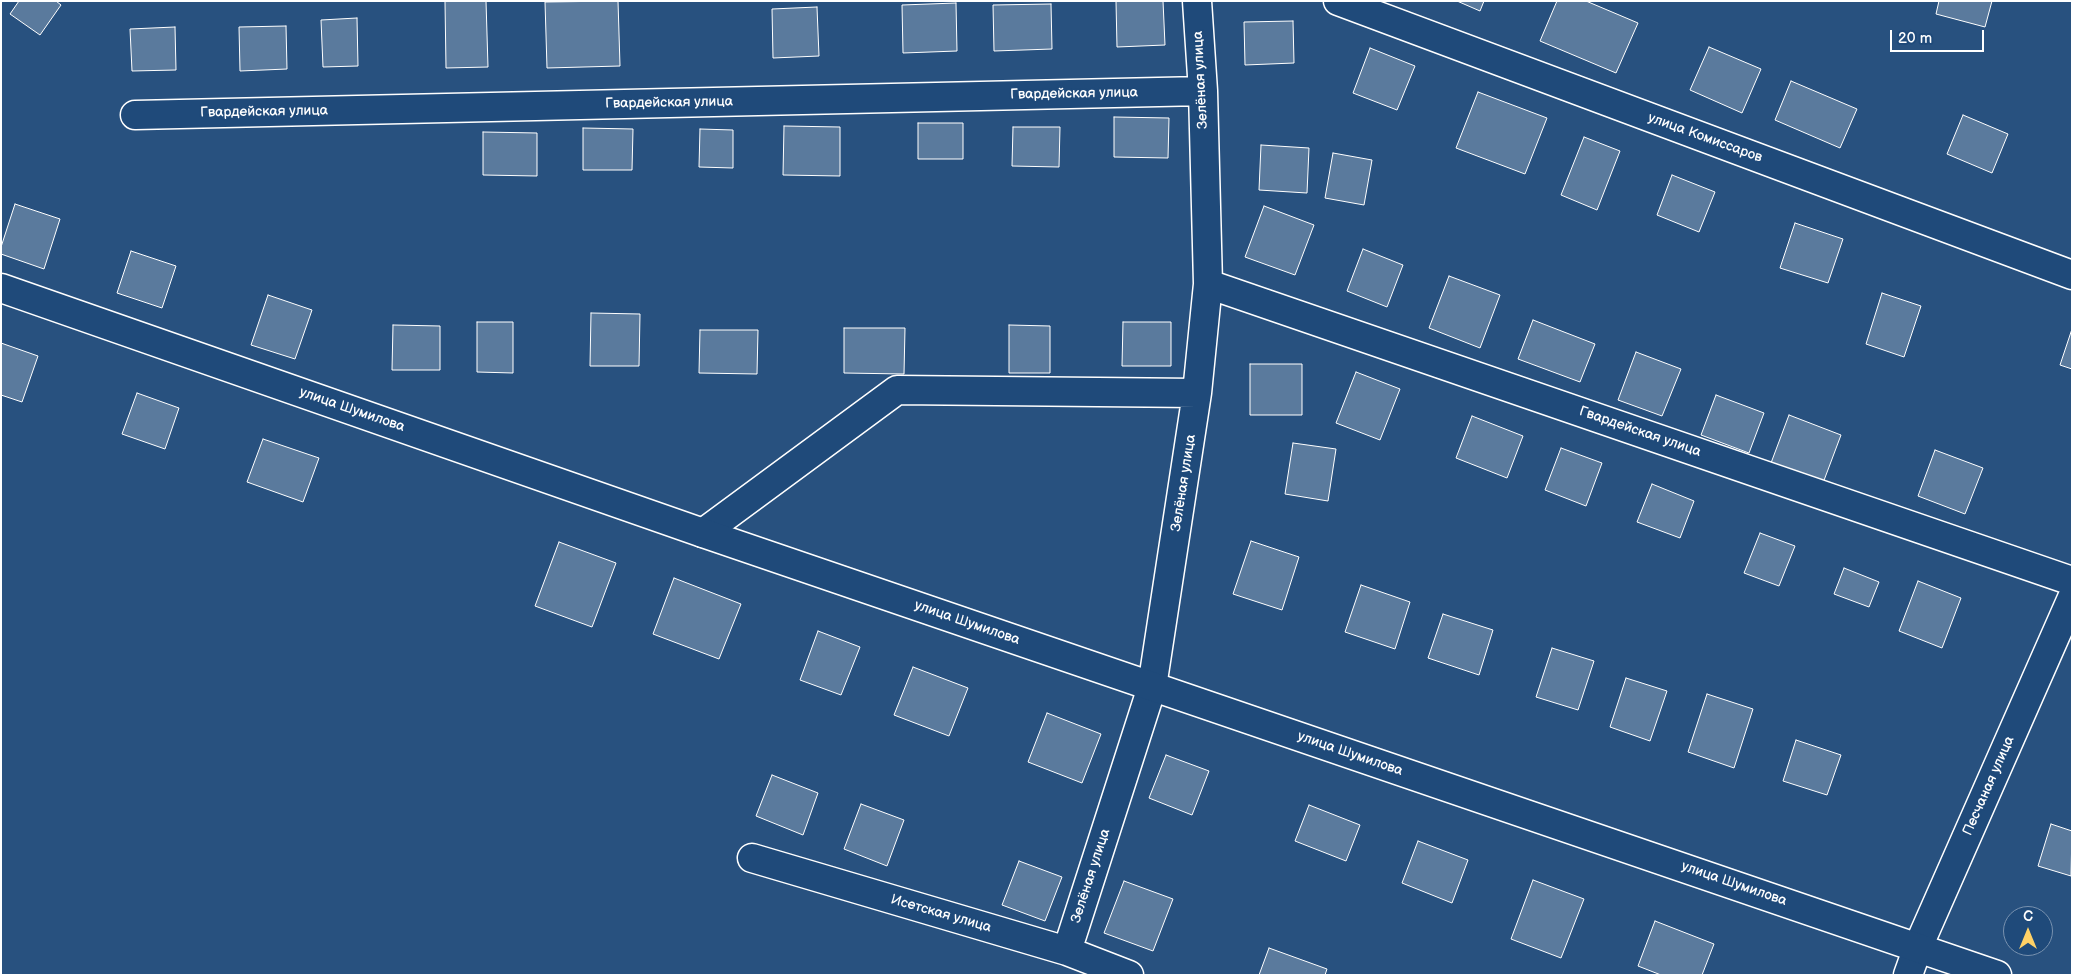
<!DOCTYPE html>
<meta charset="utf-8">
<style>
body{margin:0}
#map{position:relative;width:2073px;height:976px;overflow:hidden;background:#28517f;font-family:"Balsamiq Sans",sans-serif}
canvas{display:block}
.frame{position:absolute;inset:0;border:2px solid #fff;pointer-events:none}
.north{position:absolute;left:2003px;top:906px;width:50px;height:50px;box-sizing:border-box;background:#1f4a7a;border:1px solid #7992af;border-radius:50%;rotate:0deg;font-size:14px;font-weight:700;line-height:20px;text-align:center;color:#fff}
.north::after{content:'';display:block;margin:auto;width:18px;height:22px;background:#ffd166;clip-path:polygon(50% 0,100% 100%,50% 72%,0 100%)}
.scale{position:absolute;left:1890px;top:30px;width:94px;height:22px;box-sizing:border-box;border:2px solid #fff;border-top:0;padding-left:6px;font-size:15px;line-height:18px;white-space:nowrap;color:#fff;-webkit-text-stroke:4px #1f4a7a;paint-order:stroke}
</style>
<div id="map">
<canvas width="2073" height="976"></canvas>
<div class="frame"></div>
<div class="north">С</div>
<div class="scale">20 m</div>
</div>
<script>
const c = document.querySelector('canvas').getContext('2d');
c.lineJoin = 'round';
function fillPath(path, color) {
  c.fillStyle = color;
  c.fill(path, 'evenodd');
}
function poly(rows) {
  const path = new Path2D();
  for (const r of rows) {
    path.moveTo(r[0], r[1]);
    for (let i = 2; i < r.length; i += 2) path.lineTo(r[i], r[i + 1]);
  }
  return path;
}
function trace(path, color, width, dash) {
  c.strokeStyle = color;
  c.lineWidth = width;
  c.lineCap = dash ? 'butt' : 'round';
  c.setLineDash(dash || []);
  c.stroke(path);
}
function write(font, color, halo, rows, align = 'center') {
  c.font = font + ' "Balsamiq Sans",sans-serif';
  c.lineWidth = 4;
  c.setLineDash([]);
  c.textBaseline = 'middle';
  c.strokeStyle = halo;
  c.fillStyle = color;
  for (const [text, x, y, turn = 0] of rows) {
    c.save();
    c.translate(x, y);
    c.rotate((+turn || 0) * Math.PI / 180);
    c.textAlign = isNaN(turn) ? turn : align;
    if (halo) c.strokeText(text, 0, 0);
    c.fillText(text, 0, 0);
    c.restore();
  }
}
const building = poly([
 [19,1,56,1,61,5,40,35,10,14,19,1],
 [445,1,486,1,488,67,446,68,445,1],
 [618,1,620,66,547,68,545,2,618,1],
 [1116,1,1163,1,1165,45,1117,47,1116,1],
 [1457,1,1484,1,1480,11,1457,1],
 [1557,1,1586,1,1638,23,1616,73,1540,41,1557,1],
 [1939,1,1992,1,1985,27,1936,14,1939,1],
 [956,3,957,51,903,53,902,5,956,3],
 [1051,4,1052,49,994,51,993,5,1051,4],
 [817,7,819,56,773,58,772,9,817,7],
 [357,18,358,66,323,67,321,20,357,18],
 [1293,21,1294,63,1245,65,1244,22,1293,21],
 [286,26,287,69,240,71,239,27,286,26],
 [175,27,176,70,132,71,130,29,175,27],
 [1709,47,1761,69,1742,113,1690,90,1709,47],
 [1370,48,1415,66,1397,110,1353,93,1370,48],
 [1791,81,1857,109,1840,148,1775,120,1791,81],
 [1478,92,1547,118,1525,174,1456,148,1478,92],
 [1963,115,2008,134,1992,173,1947,154,1963,115],
 [1114,117,1169,118,1168,158,1114,157,1114,117],
 [918,123,963,123,963,159,918,159,918,123],
 [784,126,840,127,840,176,783,175,784,126],
 [1013,127,1060,127,1059,167,1012,166,1013,127],
 [583,128,633,129,632,170,583,170,583,128],
 [700,129,733,130,733,168,699,167,700,129],
 [483,132,537,133,537,176,483,175,483,132],
 [1584,137,1620,151,1597,210,1561,195,1584,137],
 [1261,145,1309,148,1307,193,1259,190,1261,145],
 [1333,153,1372,160,1364,205,1325,198,1333,153],
 [1672,175,1715,192,1699,232,1657,215,1672,175],
 [15,204,60,219,44,269,1,254,1,247,15,204],
 [1264,206,1314,225,1295,275,1245,257,1264,206],
 [1795,223,1843,239,1828,283,1780,268,1795,223],
 [1363,249,1403,265,1387,307,1347,291,1363,249],
 [131,251,176,266,162,308,117,293,131,251],
 [1449,276,1500,295,1480,348,1429,328,1449,276],
 [1882,293,1921,306,1904,357,1866,344,1882,293],
 [268,295,312,310,295,359,251,345,268,295],
 [591,313,640,314,639,366,590,366,591,313],
 [1533,320,1595,344,1580,382,1518,359,1533,320],
 [477,322,513,322,513,373,477,372,477,322],
 [1123,322,1171,322,1171,366,1122,366,1123,322],
 [393,325,440,326,440,370,392,370,393,325],
 [1009,325,1050,326,1050,373,1009,373,1009,325],
 [844,328,905,328,904,374,844,373,844,328],
 [2072,329,2072,369,2060,365,2072,329],
 [700,330,758,330,757,374,699,373,700,330],
 [1,343,38,356,22,402,1,395,1,343],
 [1636,352,1681,369,1662,416,1618,400,1636,352],
 [1250,364,1302,364,1302,415,1250,415,1250,364],
 [1356,372,1400,389,1380,440,1336,423,1356,372],
 [137,393,179,408,165,449,122,434,137,393],
 [1716,395,1764,413,1749,453,1701,435,1716,395],
 [1789,415,1841,435,1823,483,1771,463,1789,415],
 [1472,416,1523,436,1507,478,1456,458,1472,416],
 [263,439,319,458,303,502,247,482,263,439],
 [1293,443,1336,449,1328,501,1285,494,1293,443],
 [1561,448,1602,463,1586,506,1545,490,1561,448],
 [1935,450,1983,468,1965,514,1918,496,1935,450],
 [1652,484,1694,501,1680,538,1637,522,1652,484],
 [1760,533,1795,546,1779,586,1744,573,1760,533],
 [1251,541,1299,557,1282,610,1233,594,1251,541],
 [559,542,616,563,592,627,535,606,559,542],
 [1844,568,1879,582,1869,607,1834,594,1844,568],
 [674,578,741,604,719,659,653,634,674,578],
 [1918,581,1961,598,1942,648,1899,631,1918,581],
 [1361,585,1410,602,1395,649,1345,632,1361,585],
 [1443,614,1493,630,1479,675,1428,658,1443,614],
 [818,631,860,647,841,695,800,680,818,631],
 [1552,648,1594,661,1578,710,1536,697,1552,648],
 [913,667,968,688,949,736,894,715,913,667],
 [1626,678,1667,691,1650,741,1610,727,1626,678],
 [1707,694,1753,709,1734,768,1688,752,1707,694],
 [1047,713,1101,734,1082,783,1028,762,1047,713],
 [1796,740,1841,755,1827,795,1783,781,1796,740],
 [1166,755,1209,771,1192,815,1149,798,1166,755],
 [772,775,818,793,803,835,756,816,772,775],
 [861,804,904,820,887,866,844,849,861,804],
 [1309,805,1360,825,1346,861,1295,841,1309,805],
 [2051,824,2072,831,2071,876,2038,866,2051,824],
 [1418,841,1468,860,1452,903,1402,883,1418,841],
 [1019,861,1062,877,1045,921,1002,905,1019,861],
 [1533,880,1584,899,1561,958,1511,939,1533,880],
 [1124,881,1173,899,1153,951,1104,933,1124,881],
 [1655,921,1714,944,1702,975,1661,975,1638,966,1655,921],
 [1269,948,1327,969,1325,975,1259,975,1269,948]
]);
const minor = poly([
 [1338,1,2072,275],
 [135,115,1203,91],
 [1208,284,2072,581],
 [703,533,897,390,1197,393],
 [752,858,1067,951,1129,975],
 [1067,951,1152,687,1197,393,1208,284,1203,91,1197,1],
 [1908,975,1918,947,2072,598]
]);
const tertiary = poly([
 [1,288,703,533,1997,975]
]);
const streetNames = [
 ["Зелёная улица",1201,80,-93],
 ["Гвардейская улица",1074,94,-1],
 ["Гвардейская улица",669,103,-1],
 ["Гвардейская улица",264,112,-1],
 ["улица Комиссаров",1705,138,20],
 ["улица Шумилова",352,410,19],
 ["Гвардейская улица",1640,432,19],
 ["Зелёная улица",1184,483,-81],
 ["улица Шумилова",967,623,19],
 ["улица Шумилова",1350,754,19],
 ["Песчаная улица",1989,786,-66],
 ["Зелёная улица",1091,876,-72],
 ["улица Шумилова",1734,884,19],
 ["Исетская улица",941,914,16]
];
fillPath(building, '#5a7a9d');
trace(building, '#fff', 1);
trace(minor, '#fff', 31);
trace(tertiary, '#fff', 31);
trace(minor, '#1f4a7a', 28);
trace(tertiary, '#1f4a7a', 28);
write('14px', '#fff', '#1f4a7a', streetNames);
</script>
